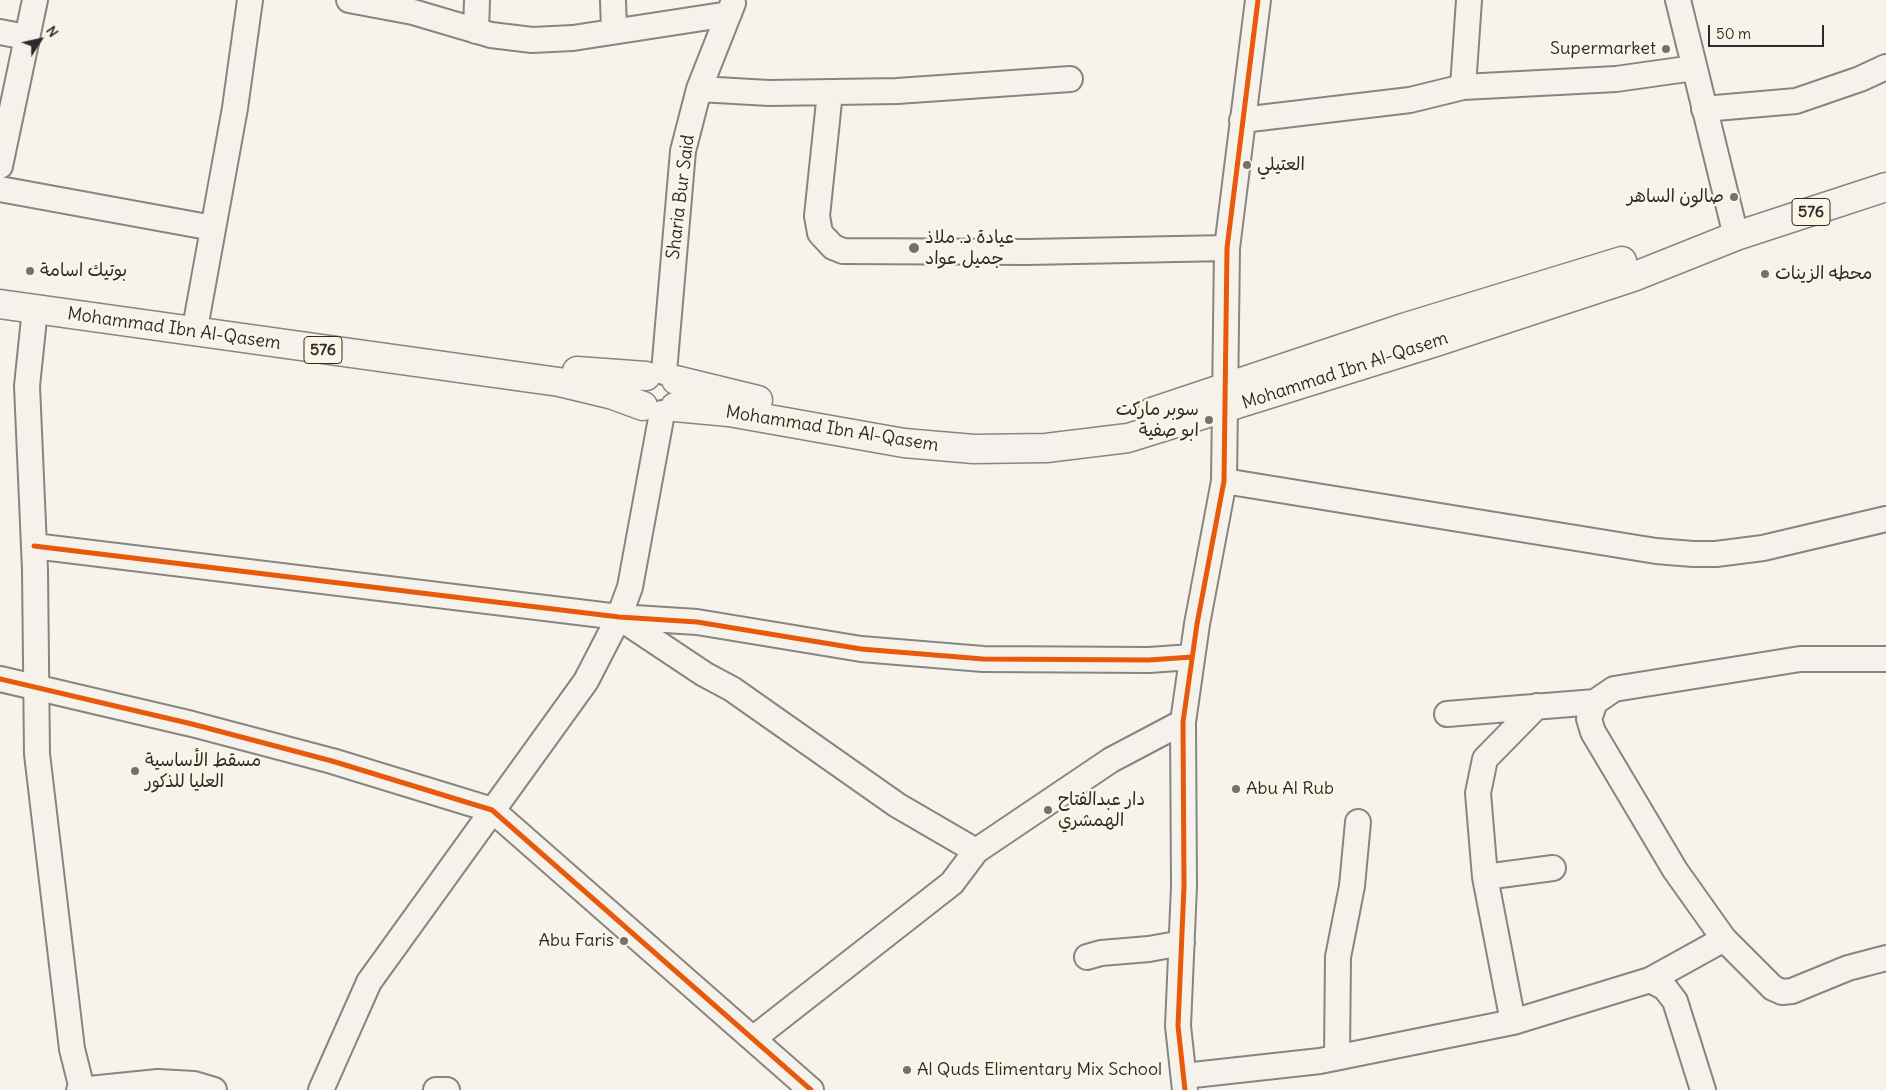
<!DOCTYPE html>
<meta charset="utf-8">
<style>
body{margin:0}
#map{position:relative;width:1886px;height:1090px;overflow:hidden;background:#f7f3ea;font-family:Delius,sans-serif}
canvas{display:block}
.north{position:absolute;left:15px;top:15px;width:50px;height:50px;-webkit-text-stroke:4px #fcf5e5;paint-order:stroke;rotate:55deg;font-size:14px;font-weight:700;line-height:20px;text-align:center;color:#2b2b2b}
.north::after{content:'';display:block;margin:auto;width:18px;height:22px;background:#2b2b2b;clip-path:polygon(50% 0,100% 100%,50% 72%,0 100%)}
.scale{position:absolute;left:1708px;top:25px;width:116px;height:22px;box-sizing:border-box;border:2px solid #2b2b2b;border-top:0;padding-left:6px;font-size:15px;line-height:18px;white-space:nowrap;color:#2b2b2b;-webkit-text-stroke:4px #fcf5e5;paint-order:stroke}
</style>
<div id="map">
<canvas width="1886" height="1090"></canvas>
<div class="north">N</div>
<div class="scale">50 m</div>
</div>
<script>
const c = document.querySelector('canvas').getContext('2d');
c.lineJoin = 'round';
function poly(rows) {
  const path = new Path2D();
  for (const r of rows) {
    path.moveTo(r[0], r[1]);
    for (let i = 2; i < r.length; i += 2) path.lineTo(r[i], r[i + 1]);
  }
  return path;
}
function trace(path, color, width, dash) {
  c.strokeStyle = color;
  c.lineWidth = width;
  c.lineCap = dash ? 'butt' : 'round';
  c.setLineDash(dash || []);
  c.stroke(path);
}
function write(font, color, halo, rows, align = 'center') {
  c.font = font + ' Delius,"Playpen Sans Arabic",sans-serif';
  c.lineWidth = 5;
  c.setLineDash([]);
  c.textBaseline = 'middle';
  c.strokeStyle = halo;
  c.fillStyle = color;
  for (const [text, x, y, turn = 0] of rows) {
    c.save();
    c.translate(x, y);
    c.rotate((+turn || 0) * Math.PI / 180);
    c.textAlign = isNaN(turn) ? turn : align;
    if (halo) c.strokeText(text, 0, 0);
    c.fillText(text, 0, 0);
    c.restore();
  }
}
const minor = poly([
 [349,0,413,12,491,35,532,40,573,38,729,14],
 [613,0,614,31],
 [1678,0,1736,236],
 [476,31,477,0],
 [0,32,26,37],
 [1463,87,1469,0],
 [699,89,769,93,897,91,1070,79],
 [830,92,817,216,820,233,833,247,843,251,1027,252,1227,248],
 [1704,109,1796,101,1860,79,1886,67],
 [1242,120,1410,100,1463,87,1616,79,1694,68],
 [0,166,35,0],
 [0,189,213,228],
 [35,309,27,386,35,570,37,754,72,1049,82,1089],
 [197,317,235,108,250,0],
 [664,372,683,151,699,89,733,3],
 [1224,481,1656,551,1693,554,1716,554,1763,548,1886,519],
 [34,546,619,617,697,622,861,649,983,659,1149,660,1192,657],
 [620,618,704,674,732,689,897,805,976,851],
 [1886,659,1800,659,1614,689,1595,702,1589,719,1593,732,1675,870,1724,939,1773,988,1782,992,1792,991,1848,968,1886,958],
 [0,679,192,724,332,761,492,810,811,1090],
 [1447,714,1595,702],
 [1485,877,1553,868],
 [1087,957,1101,953,1149,949,1182,943],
 [1650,980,1724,939],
 [1513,1022,1485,877,1478,793,1485,759,1537,706],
 [754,1038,952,883,976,851,1111,760,1183,722],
 [1337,1057,1338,957,1352,886,1358,822],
 [1184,1076,1320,1061,1513,1022,1650,980,1665,988,1675,1001,1703,1090],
 [79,1090,158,1082,194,1084,214,1090],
 [321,1090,369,982,586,681,619,617,630,587,662,413],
 [436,1090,447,1090],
 [1185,1090,1178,1026,1184,886,1183,722,1197,624,1224,481,1227,248,1258,0]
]);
const major = poly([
 [0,304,559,382,613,395,643,406],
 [577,371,646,376],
 [676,380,758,400],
 [675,407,729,412,904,443,974,449,1046,448,1128,438,1436,342,1633,277,1736,236,1886,187],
 [1152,412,1403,328,1622,261]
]);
const cycleway = poly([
 [34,546,619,617,697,622,861,649,983,659,1149,660,1192,657],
 [0,679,192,724,332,761,492,810,811,1090],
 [1185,1090,1178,1026,1184,886,1183,722,1197,624,1224,481,1227,248,1258,0]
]);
const markers = [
 [1666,49,5,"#72716e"],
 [1247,165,5,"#72716e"],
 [1734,197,5,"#72716e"],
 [914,248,6,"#72716e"],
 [30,271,5,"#72716e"],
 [1765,274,5,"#72716e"],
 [1209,420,5,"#72716e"],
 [135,771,5,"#72716e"],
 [1236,789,5,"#72716e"],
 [1048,810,5,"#72716e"],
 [624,941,5,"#72716e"],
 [907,1070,5,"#72716e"]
];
const shields = [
 [1811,212,38],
 [323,350,38]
];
const shieldNames = [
 ["576",1811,212],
 ["576",323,350]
];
const poiNames = [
 ["Supermarket",1656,49,"right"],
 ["العتيلي",1257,165],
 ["صالون الساهر",1724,197,"right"],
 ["عيادة د. ملاذ",925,238],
 ["جميل عواد",925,259],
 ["بوتيك اسامة",40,271],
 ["محطه الزينات",1775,274],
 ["سوبر ماركت",1199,410,"right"],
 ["ابو صفية",1199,431,"right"],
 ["مسقط الأساسية",145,761],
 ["العليا للذكور",145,782],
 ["Abu Al Rub",1246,789],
 ["دار عبدالفتاح",1058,800],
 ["الهمشري",1058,821],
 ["Abu Faris",614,941,"right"],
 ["Al Quds Elimentary Mix School",917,1070]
];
const streetNames = [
 ["Sharia Bur Said",681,197,-83],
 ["Mohammad Ibn Al-Qasem",174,329,8],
 ["Mohammad Ibn Al-Qasem",1345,371,-18],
 ["Mohammad Ibn Al-Qasem",832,429,9]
];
trace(minor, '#878581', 28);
trace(major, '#878581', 31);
trace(minor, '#f5f2ec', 24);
trace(major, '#f5f2ec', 28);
trace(cycleway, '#e8590c', 5);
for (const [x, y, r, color] of markers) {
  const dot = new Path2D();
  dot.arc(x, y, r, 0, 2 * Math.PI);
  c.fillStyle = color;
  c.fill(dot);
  trace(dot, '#fcf5e5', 2);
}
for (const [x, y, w] of shields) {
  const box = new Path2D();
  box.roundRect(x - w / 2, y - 13.5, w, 27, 4);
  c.fillStyle = '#fcf5e5';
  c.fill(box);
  trace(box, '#2b2b2b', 1);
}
write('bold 16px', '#2b2b2b', null, shieldNames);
write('18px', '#2b2b2b', '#fcf5e5', poiNames, 'left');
write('18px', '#2b2b2b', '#fcf5e5', streetNames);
</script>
